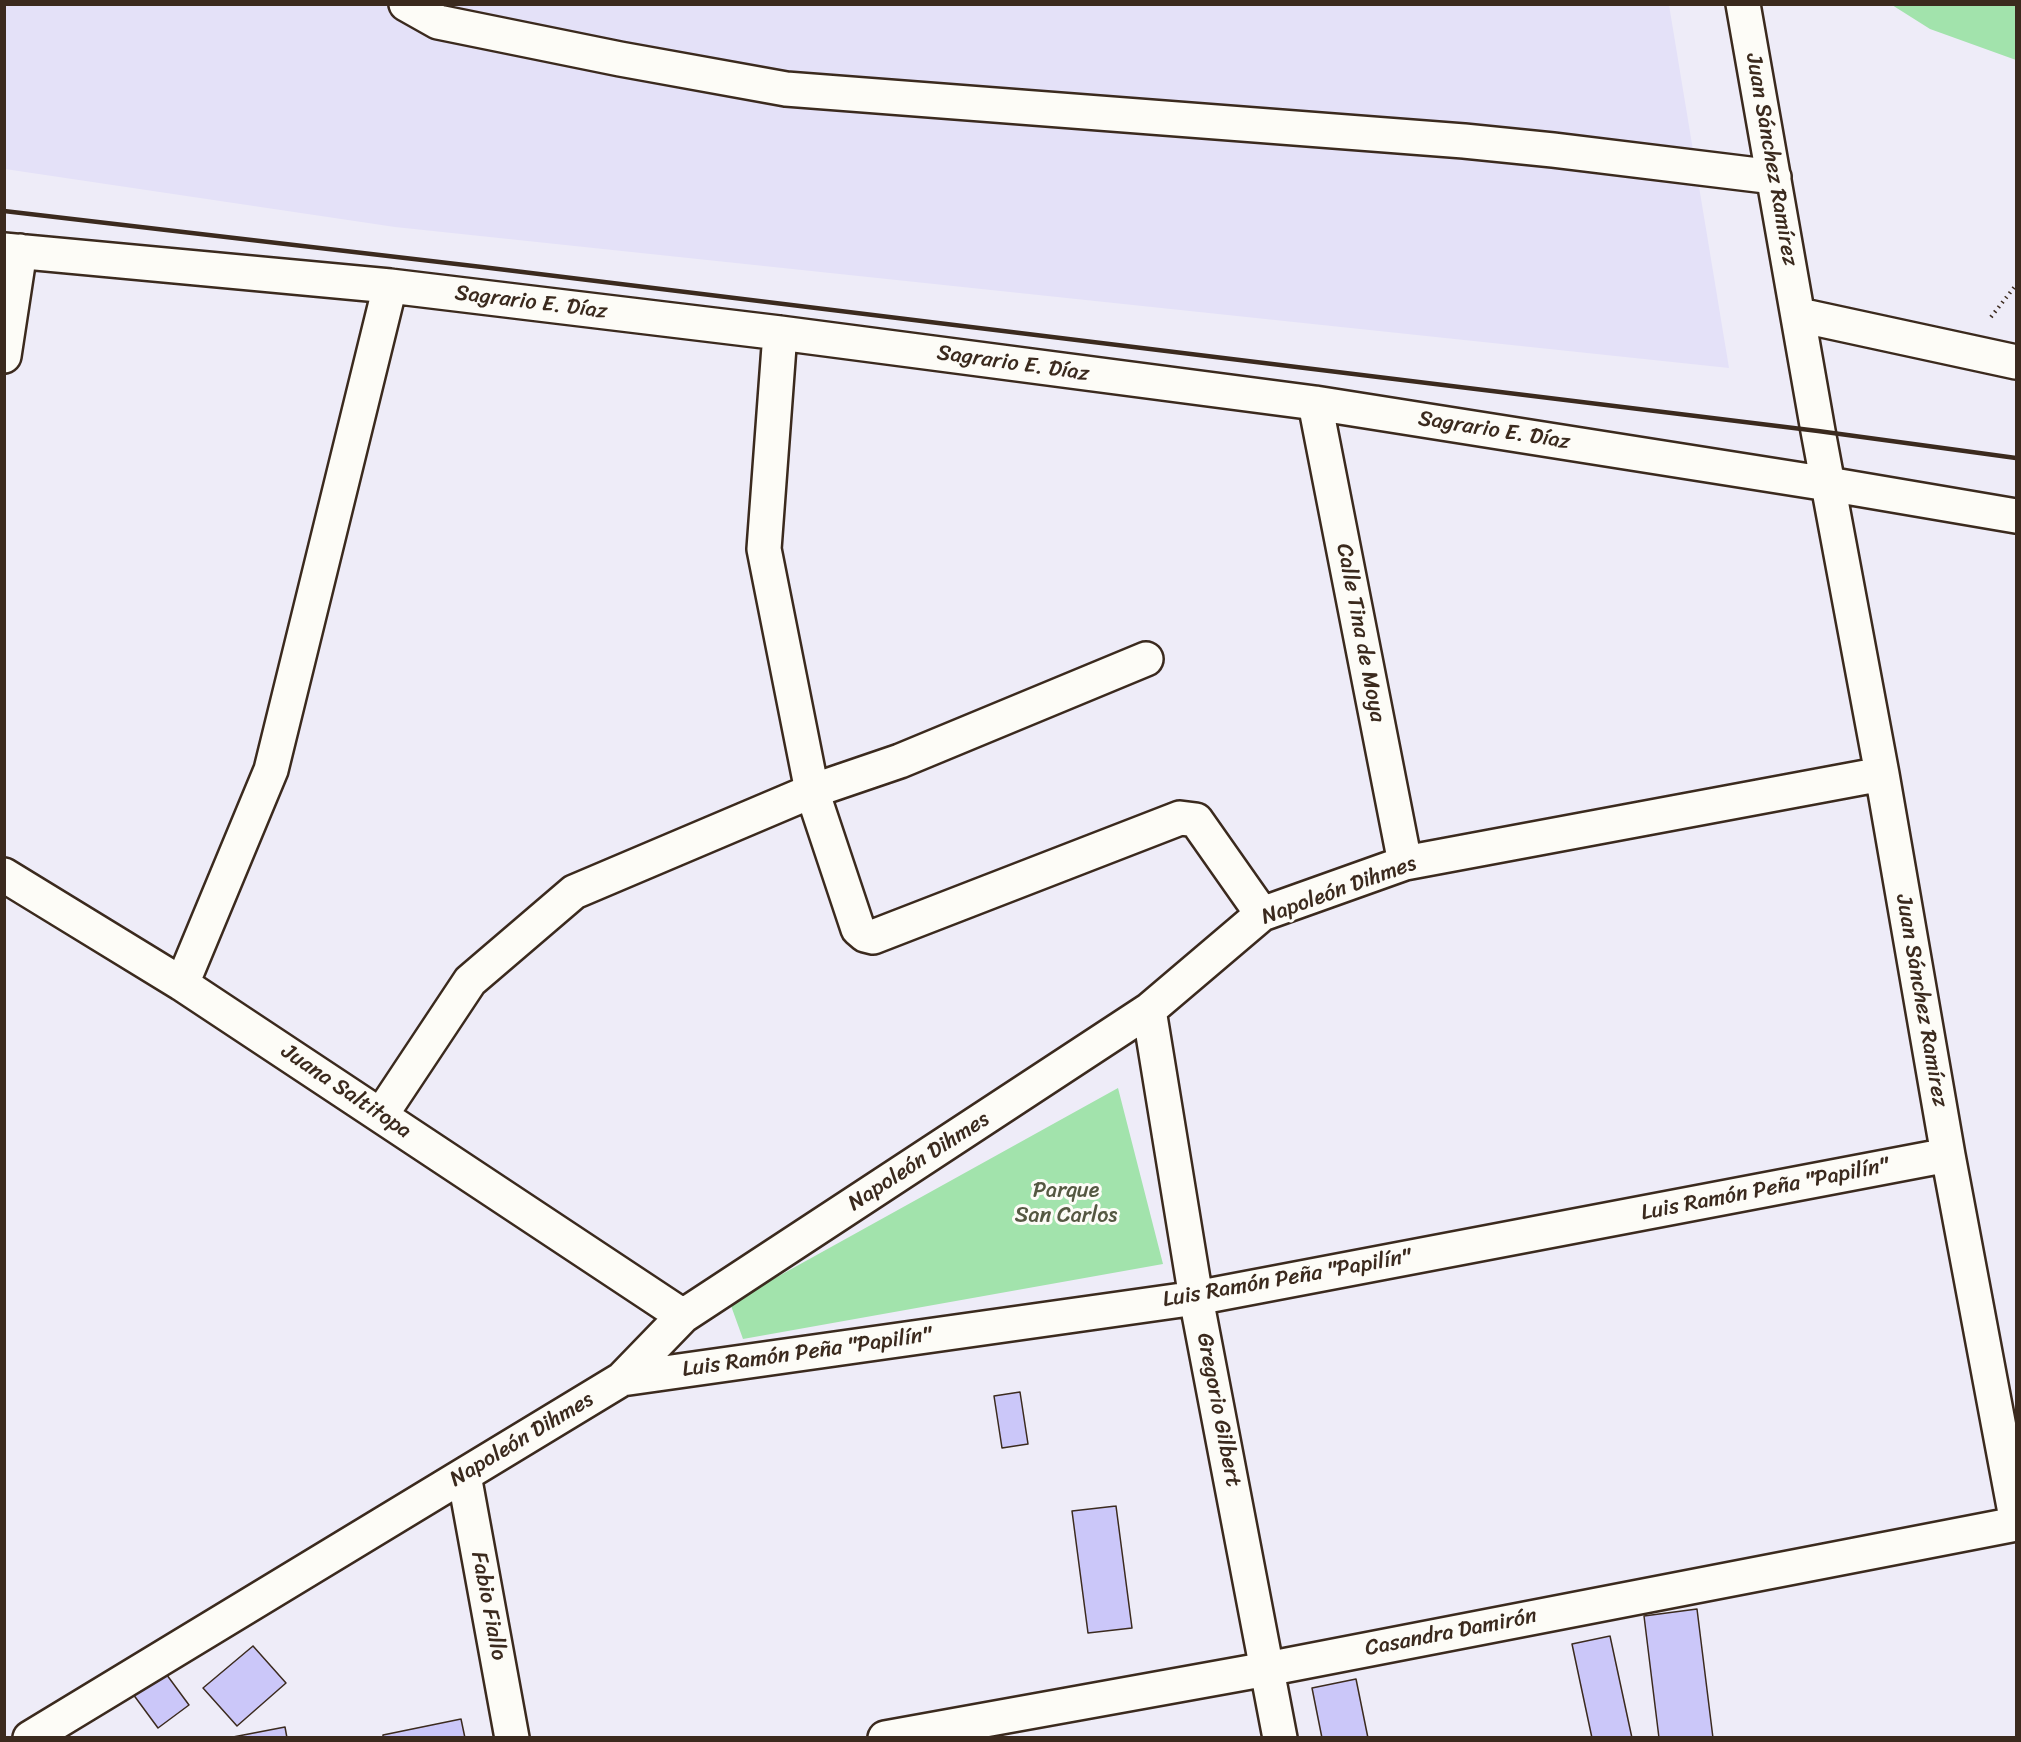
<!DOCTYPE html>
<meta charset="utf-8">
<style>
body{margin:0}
#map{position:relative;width:2021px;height:1742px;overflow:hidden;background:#eeecf8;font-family:Sriracha,sans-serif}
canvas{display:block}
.frame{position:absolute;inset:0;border:6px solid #3b2a1e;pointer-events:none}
</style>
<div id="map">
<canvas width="2021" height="1742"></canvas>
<div class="frame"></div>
</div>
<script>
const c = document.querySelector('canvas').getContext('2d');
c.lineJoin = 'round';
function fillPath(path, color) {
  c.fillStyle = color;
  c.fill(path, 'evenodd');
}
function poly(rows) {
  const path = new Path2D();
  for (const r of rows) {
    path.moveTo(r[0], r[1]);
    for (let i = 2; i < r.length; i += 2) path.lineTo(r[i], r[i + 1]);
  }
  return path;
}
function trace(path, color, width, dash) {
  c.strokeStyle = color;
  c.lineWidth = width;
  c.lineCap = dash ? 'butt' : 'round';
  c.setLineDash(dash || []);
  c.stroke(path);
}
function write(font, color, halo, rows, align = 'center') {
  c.font = font + ' Sriracha,sans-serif';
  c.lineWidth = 6;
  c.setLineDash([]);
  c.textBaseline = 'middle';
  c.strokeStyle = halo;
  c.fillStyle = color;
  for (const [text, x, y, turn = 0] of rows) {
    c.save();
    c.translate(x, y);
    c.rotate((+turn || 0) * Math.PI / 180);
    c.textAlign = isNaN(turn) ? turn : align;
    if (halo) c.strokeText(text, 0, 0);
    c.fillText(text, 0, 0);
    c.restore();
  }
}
const built = poly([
 [5,5,1669,5,1729,368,395,227,5,169]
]);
const green = poly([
 [1892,5,2016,5,2016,60,1930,29],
 [1118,1088,1163,1264,743,1339,730,1303]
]);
const building = poly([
 [1020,1392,1028,1444,1002,1448,994,1396,1020,1392],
 [1116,1506,1132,1628,1088,1633,1072,1511,1116,1506],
 [1697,1609,1713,1738,1659,1738,1644,1616,1697,1609],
 [1610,1636,1632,1738,1592,1738,1572,1644,1610,1636],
 [253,1646,286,1683,237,1726,203,1688,253,1646],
 [161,1667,189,1705,158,1728,130,1690,161,1667],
 [1356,1679,1368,1738,1322,1738,1312,1688,1356,1679],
 [461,1719,465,1738,383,1738,383,1735,461,1719],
 [285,1727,287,1738,233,1738,233,1737,285,1727]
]);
const path = poly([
 [1991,317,2016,285]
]);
const minor = poly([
 [406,4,438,22,620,59,786,89,1464,141,1553,150,1774,177],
 [1743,4,1818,431,1882,774,1948,1155,2016,1518],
 [4,250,390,286,780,333,1315,403,1828,484,2016,516],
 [1799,315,2016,362],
 [780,333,764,549,812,791,858,929,865,935,873,937,1180,818,1196,820,1262,914],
 [4,356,20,251],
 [1315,403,1405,863],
 [4,875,182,984,683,1316],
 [182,984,271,770,390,286],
 [1149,1010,1196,1298,1280,1738],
 [381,1115,470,981,574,892,812,791,900,761,1146,659],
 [622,1379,1196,1298,1948,1155],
 [464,1475,512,1738],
 [30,1738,622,1379,683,1316,1149,1010,1262,914,1405,863,1882,774],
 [885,1738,1267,1669,2016,1524]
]);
const rail = poly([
 [4,211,482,267,1818,431,2016,458]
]);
const streetNames = [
 ["Juan Sánchez Ramírez",1771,160,80],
 ["Sagrario E. Díaz",531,303,7],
 ["Sagrario E. Díaz",1013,364,8],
 ["Sagrario E. Díaz",1494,431,9],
 ["Calle Tina de Moya",1360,633,79],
 ["Napoleón Dihmes",1339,891,-20],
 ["Juan Sánchez Ramírez",1921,1001,80],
 ["Juana Saltitopa",346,1092,34],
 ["Napoleón Dihmes",919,1162,-33],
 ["Luis Ramón Peña \"Papilín\"",1765,1190,-11],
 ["Luis Ramón Peña \"Papilín\"",1287,1279,-10],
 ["Luis Ramón Peña \"Papilín\"",807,1353,-8],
 ["Gregorio Gilbert",1218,1410,79],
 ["Napoleón Dihmes",522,1440,-31],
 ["Fabio Fiallo",488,1606,79],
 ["Casandra Damirón",1451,1633,-11]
];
const parkNames = [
 ["Parque",1066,1191],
 ["San Carlos",1066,1216]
];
fillPath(built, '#e4e1f8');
fillPath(green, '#a2e3ac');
fillPath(building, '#cbc7f9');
trace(building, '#3b2a1e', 1.5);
trace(minor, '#3b2a1e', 38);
trace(path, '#3b2a1e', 4, [1.5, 4.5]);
trace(minor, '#fdfcf7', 33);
trace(rail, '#3b2a1e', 4.5);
write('22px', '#3b2a1e', '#fdfcf7', streetNames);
write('22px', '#555842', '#fdfcf7', parkNames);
</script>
